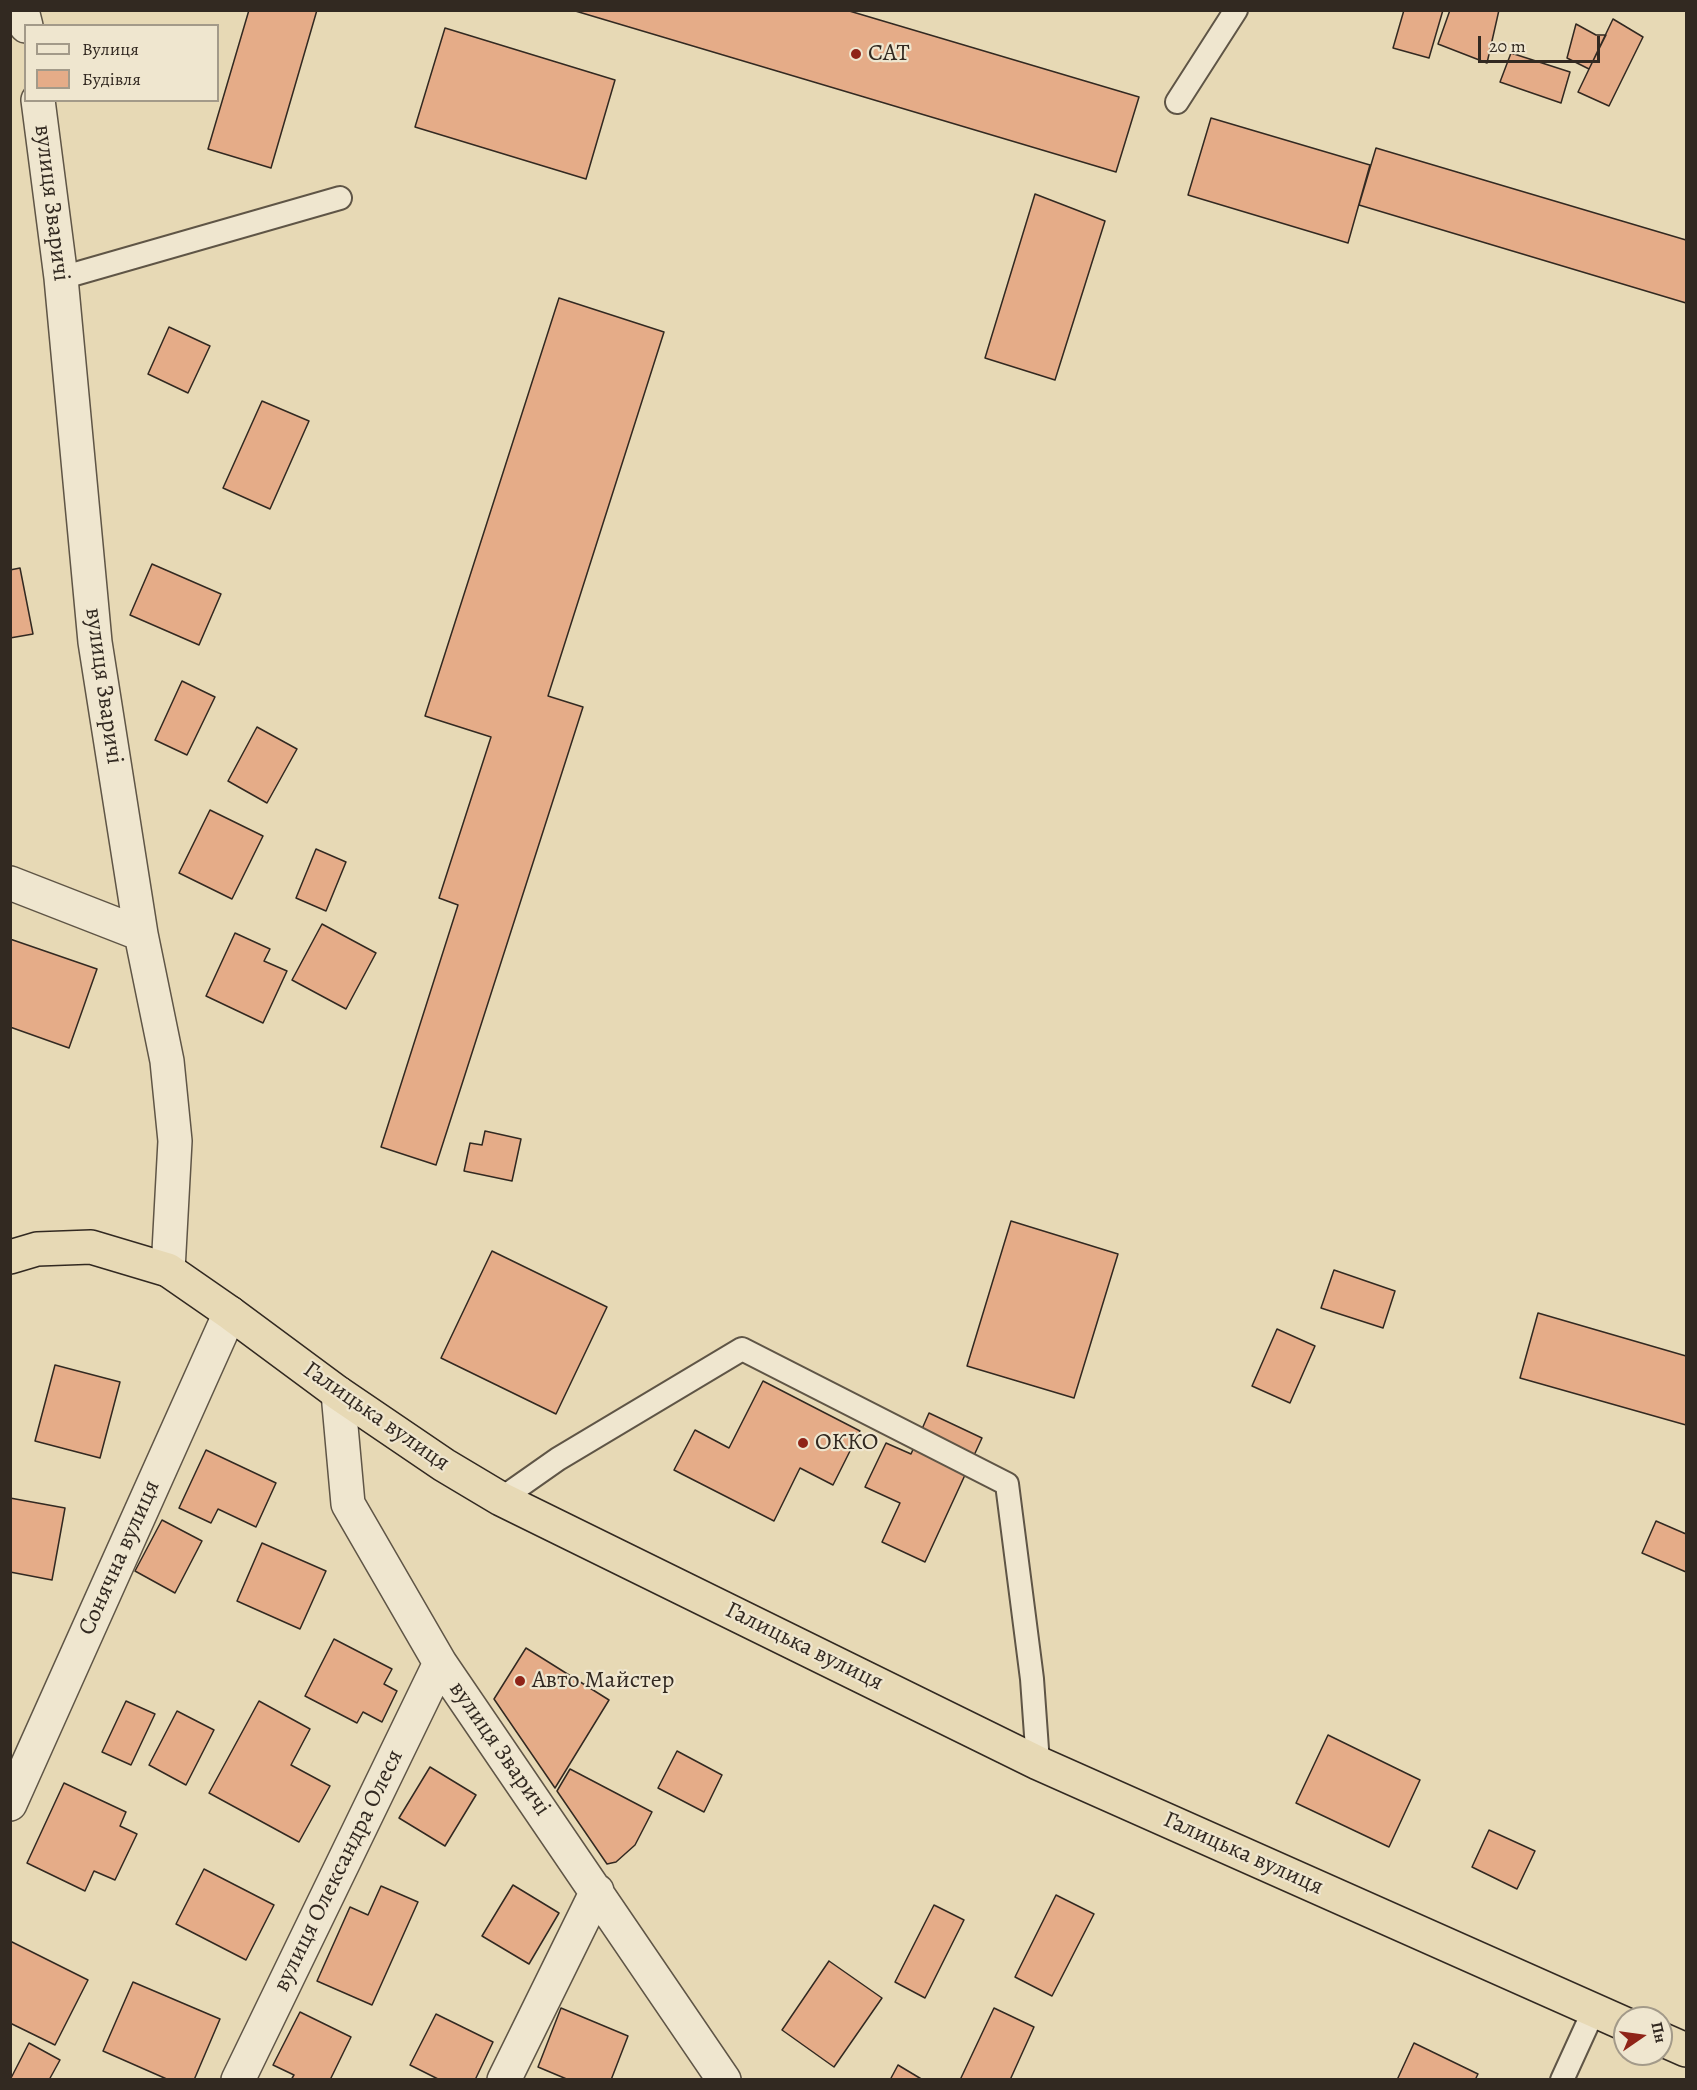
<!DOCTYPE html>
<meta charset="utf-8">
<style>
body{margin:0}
#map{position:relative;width:1697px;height:2090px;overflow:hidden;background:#e7d9b5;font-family:Alegreya,serif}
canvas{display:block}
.frame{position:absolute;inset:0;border:12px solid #322921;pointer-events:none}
.legend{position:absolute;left:24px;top:24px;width:195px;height:78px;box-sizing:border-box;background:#efe6cf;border:2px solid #a39a89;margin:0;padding:8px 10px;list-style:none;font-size:18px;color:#322921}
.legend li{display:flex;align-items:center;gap:12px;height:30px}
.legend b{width:30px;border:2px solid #a39a89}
.north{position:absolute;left:1613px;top:2006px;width:60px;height:60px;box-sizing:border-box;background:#efe6cf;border:2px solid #a39a89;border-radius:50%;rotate:77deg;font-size:16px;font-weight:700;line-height:24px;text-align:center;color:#322921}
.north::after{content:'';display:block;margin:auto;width:21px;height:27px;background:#8f2418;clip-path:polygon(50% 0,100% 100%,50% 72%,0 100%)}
.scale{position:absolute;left:1478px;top:36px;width:122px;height:27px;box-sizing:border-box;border:3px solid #322921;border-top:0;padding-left:8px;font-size:18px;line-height:21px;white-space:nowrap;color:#322921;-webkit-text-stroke:4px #efe6cf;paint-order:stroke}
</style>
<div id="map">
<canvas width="1697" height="2090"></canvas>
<div class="frame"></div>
<ul class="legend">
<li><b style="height:8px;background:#efe6cf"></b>Вулиця</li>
<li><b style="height:16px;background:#e5ac88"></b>Будівля</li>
</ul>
<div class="north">Пн</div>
<div class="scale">20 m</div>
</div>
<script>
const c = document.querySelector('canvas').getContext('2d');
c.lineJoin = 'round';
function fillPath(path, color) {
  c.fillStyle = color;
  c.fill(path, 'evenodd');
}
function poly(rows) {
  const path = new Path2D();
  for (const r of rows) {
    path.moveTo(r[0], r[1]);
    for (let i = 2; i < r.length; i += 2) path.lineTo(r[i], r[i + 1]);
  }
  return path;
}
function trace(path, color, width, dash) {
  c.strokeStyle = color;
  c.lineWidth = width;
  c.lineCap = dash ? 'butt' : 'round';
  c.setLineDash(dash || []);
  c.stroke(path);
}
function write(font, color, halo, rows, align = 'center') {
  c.font = font + ' Alegreya,serif';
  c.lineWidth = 4.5;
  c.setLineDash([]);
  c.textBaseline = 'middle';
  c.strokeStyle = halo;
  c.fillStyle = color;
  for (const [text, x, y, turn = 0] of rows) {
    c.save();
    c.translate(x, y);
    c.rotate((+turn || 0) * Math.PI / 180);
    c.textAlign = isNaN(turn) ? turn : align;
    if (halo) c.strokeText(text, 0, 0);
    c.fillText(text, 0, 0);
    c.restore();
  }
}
const building = poly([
 [249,10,317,10,271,168,208,149,249,10],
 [572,10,846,10,1139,97,1116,172,572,10],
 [1404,10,1443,10,1429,58,1393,48,1404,10],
 [1450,10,1499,10,1487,63,1438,44,1450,10],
 [1613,19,1643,37,1609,106,1578,92,1613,19],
 [1576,24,1596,35,1606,35,1589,69,1567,58,1576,24],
 [445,28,615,80,586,179,415,127,445,28],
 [1511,53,1570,72,1561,103,1500,82,1511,53],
 [1211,118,1370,165,1348,243,1188,195,1211,118],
 [1376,148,1686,240,1686,303,1359,205,1376,148],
 [1035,194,1105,221,1055,380,985,358,1035,194],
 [559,298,664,332,548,696,583,707,436,1165,381,1147,458,905,439,898,491,737,425,716,559,298],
 [169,327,210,346,188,393,148,374,169,327],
 [262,401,309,421,270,509,223,488,262,401],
 [152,564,221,594,199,645,130,615,152,564],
 [20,568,33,634,10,638,10,570,20,568],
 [182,681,215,697,187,755,155,740,182,681],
 [257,727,297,749,267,803,228,781,257,727],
 [210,810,263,836,232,899,179,873,210,810],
 [316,849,346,862,326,911,296,898,316,849],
 [322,924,376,953,346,1009,292,980,322,924],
 [235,933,270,949,264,961,287,971,263,1023,206,996,235,933],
 [10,939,97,969,69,1048,10,1027,10,939],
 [485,1131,521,1139,512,1181,464,1171,470,1143,482,1145,485,1131],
 [1011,1221,1118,1254,1074,1398,967,1366,1011,1221],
 [492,1251,607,1307,556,1414,441,1358,492,1251],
 [1334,1270,1395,1291,1383,1328,1321,1308,1334,1270],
 [1538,1313,1686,1356,1686,1425,1520,1378,1538,1313],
 [1277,1329,1315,1346,1290,1403,1252,1386,1277,1329],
 [55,1365,120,1382,100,1458,35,1441,55,1365],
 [763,1381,860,1431,833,1485,800,1468,774,1521,674,1470,695,1430,729,1448,763,1381],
 [929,1413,982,1438,925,1562,882,1542,900,1503,865,1487,886,1443,911,1454,929,1413],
 [206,1450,276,1483,256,1527,218,1509,211,1523,179,1508,206,1450],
 [10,1498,65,1508,52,1580,10,1572,10,1498],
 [162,1520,202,1541,175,1593,135,1571,162,1520],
 [1656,1521,1686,1534,1686,1572,1642,1553,1656,1521],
 [262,1543,326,1571,300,1629,237,1601,262,1543],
 [334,1639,392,1669,384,1684,397,1691,382,1722,363,1712,357,1723,305,1696,334,1639],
 [526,1648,609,1700,555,1788,494,1699,526,1648],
 [126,1701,155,1714,131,1765,102,1752,126,1701],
 [259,1701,310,1729,291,1765,330,1786,299,1842,209,1793,259,1701],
 [177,1711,214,1730,186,1785,149,1765,177,1711],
 [1328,1735,1420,1780,1389,1847,1296,1803,1328,1735],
 [677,1751,722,1775,704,1812,658,1788,677,1751],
 [430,1767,476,1795,445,1846,399,1818,430,1767],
 [570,1769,652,1812,635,1845,616,1862,607,1864,557,1791,570,1769],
 [64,1783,126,1812,120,1826,137,1834,115,1880,94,1871,85,1891,27,1863,64,1783],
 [1489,1830,1535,1851,1517,1889,1472,1867,1489,1830],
 [204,1869,274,1905,246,1960,176,1924,204,1869],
 [513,1885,559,1913,529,1964,482,1936,513,1885],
 [381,1886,418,1902,372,2005,317,1981,350,1907,368,1915,381,1886],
 [1056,1895,1094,1914,1052,1996,1015,1977,1056,1895],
 [934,1905,964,1920,925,1998,895,1982,934,1905],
 [10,1941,88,1980,55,2045,10,2023,10,1941],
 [829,1961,882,1998,834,2067,782,2030,829,1961],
 [133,1982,220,2019,194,2080,169,2080,103,2051,133,1982],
 [561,2008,628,2036,611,2080,569,2080,538,2067,561,2008],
 [994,2008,1034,2027,1010,2080,960,2080,994,2008],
 [300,2012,351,2037,330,2080,291,2080,294,2075,273,2065,300,2012],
 [436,2014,493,2042,475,2080,440,2080,410,2065,436,2014],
 [29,2043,60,2060,49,2080,10,2080,29,2043],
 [1414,2043,1478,2074,1475,2080,1397,2080,1414,2043],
 [898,2065,923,2080,890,2080,898,2065]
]);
const service = poly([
 [1177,102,1236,10],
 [61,278,340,198],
 [501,1499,558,1459,742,1349,1007,1484,1032,1679,1038,1763],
 [1562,2080,1594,2010]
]);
const minor = poly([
 [22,10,26,26],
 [38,100,61,278,95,642,141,934,167,1061,175,1141,168,1270],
 [10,883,141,934],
 [338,1393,348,1504,440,1663,724,2080],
 [10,1804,230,1313],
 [238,2080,440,1663],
 [504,2080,597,1891]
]);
const trunk = poly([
 [10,1257,37,1249,91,1247,168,1270,230,1313,338,1393,444,1465,501,1499,1038,1763,1625,2024],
 [1661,2039,1686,2050]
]);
const markers = [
 [856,54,6,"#8f2418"],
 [803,1443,6,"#8f2418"],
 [520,1681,6,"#8f2418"]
];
const poiNames = [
 ["САТ",868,54],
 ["ОККО",815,1443],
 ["Авто Майстер",532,1681]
];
const streetNames = [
 ["вулиця Зваричі",51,203,83],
 ["вулиця Зваричі",103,686,82],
 ["Галицька вулиця",376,1417,35],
 ["Сонячна вулиця",120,1558,-66],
 ["Галицька вулиця",804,1647,26],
 ["вулиця Зваричі",499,1749,55],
 ["Галицька вулиця",1243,1854,24],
 ["вулиця Олександра Олеся",339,1871,-64]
];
fillPath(building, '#e5ac88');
trace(building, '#322921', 1.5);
trace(service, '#5f5546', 26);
trace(minor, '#5f5546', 36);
trace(trunk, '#322921', 36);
trace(service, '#efe6cf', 22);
trace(minor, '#efe6cf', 33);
trace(trunk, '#e7d9b5', 33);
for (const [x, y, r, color] of markers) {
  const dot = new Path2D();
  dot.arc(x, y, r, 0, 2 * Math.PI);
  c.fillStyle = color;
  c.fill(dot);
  trace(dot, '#efe6cf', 2);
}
write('24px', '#322921', '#efe6cf', poiNames, 'left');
write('24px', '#322921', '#efe6cf', streetNames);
</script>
